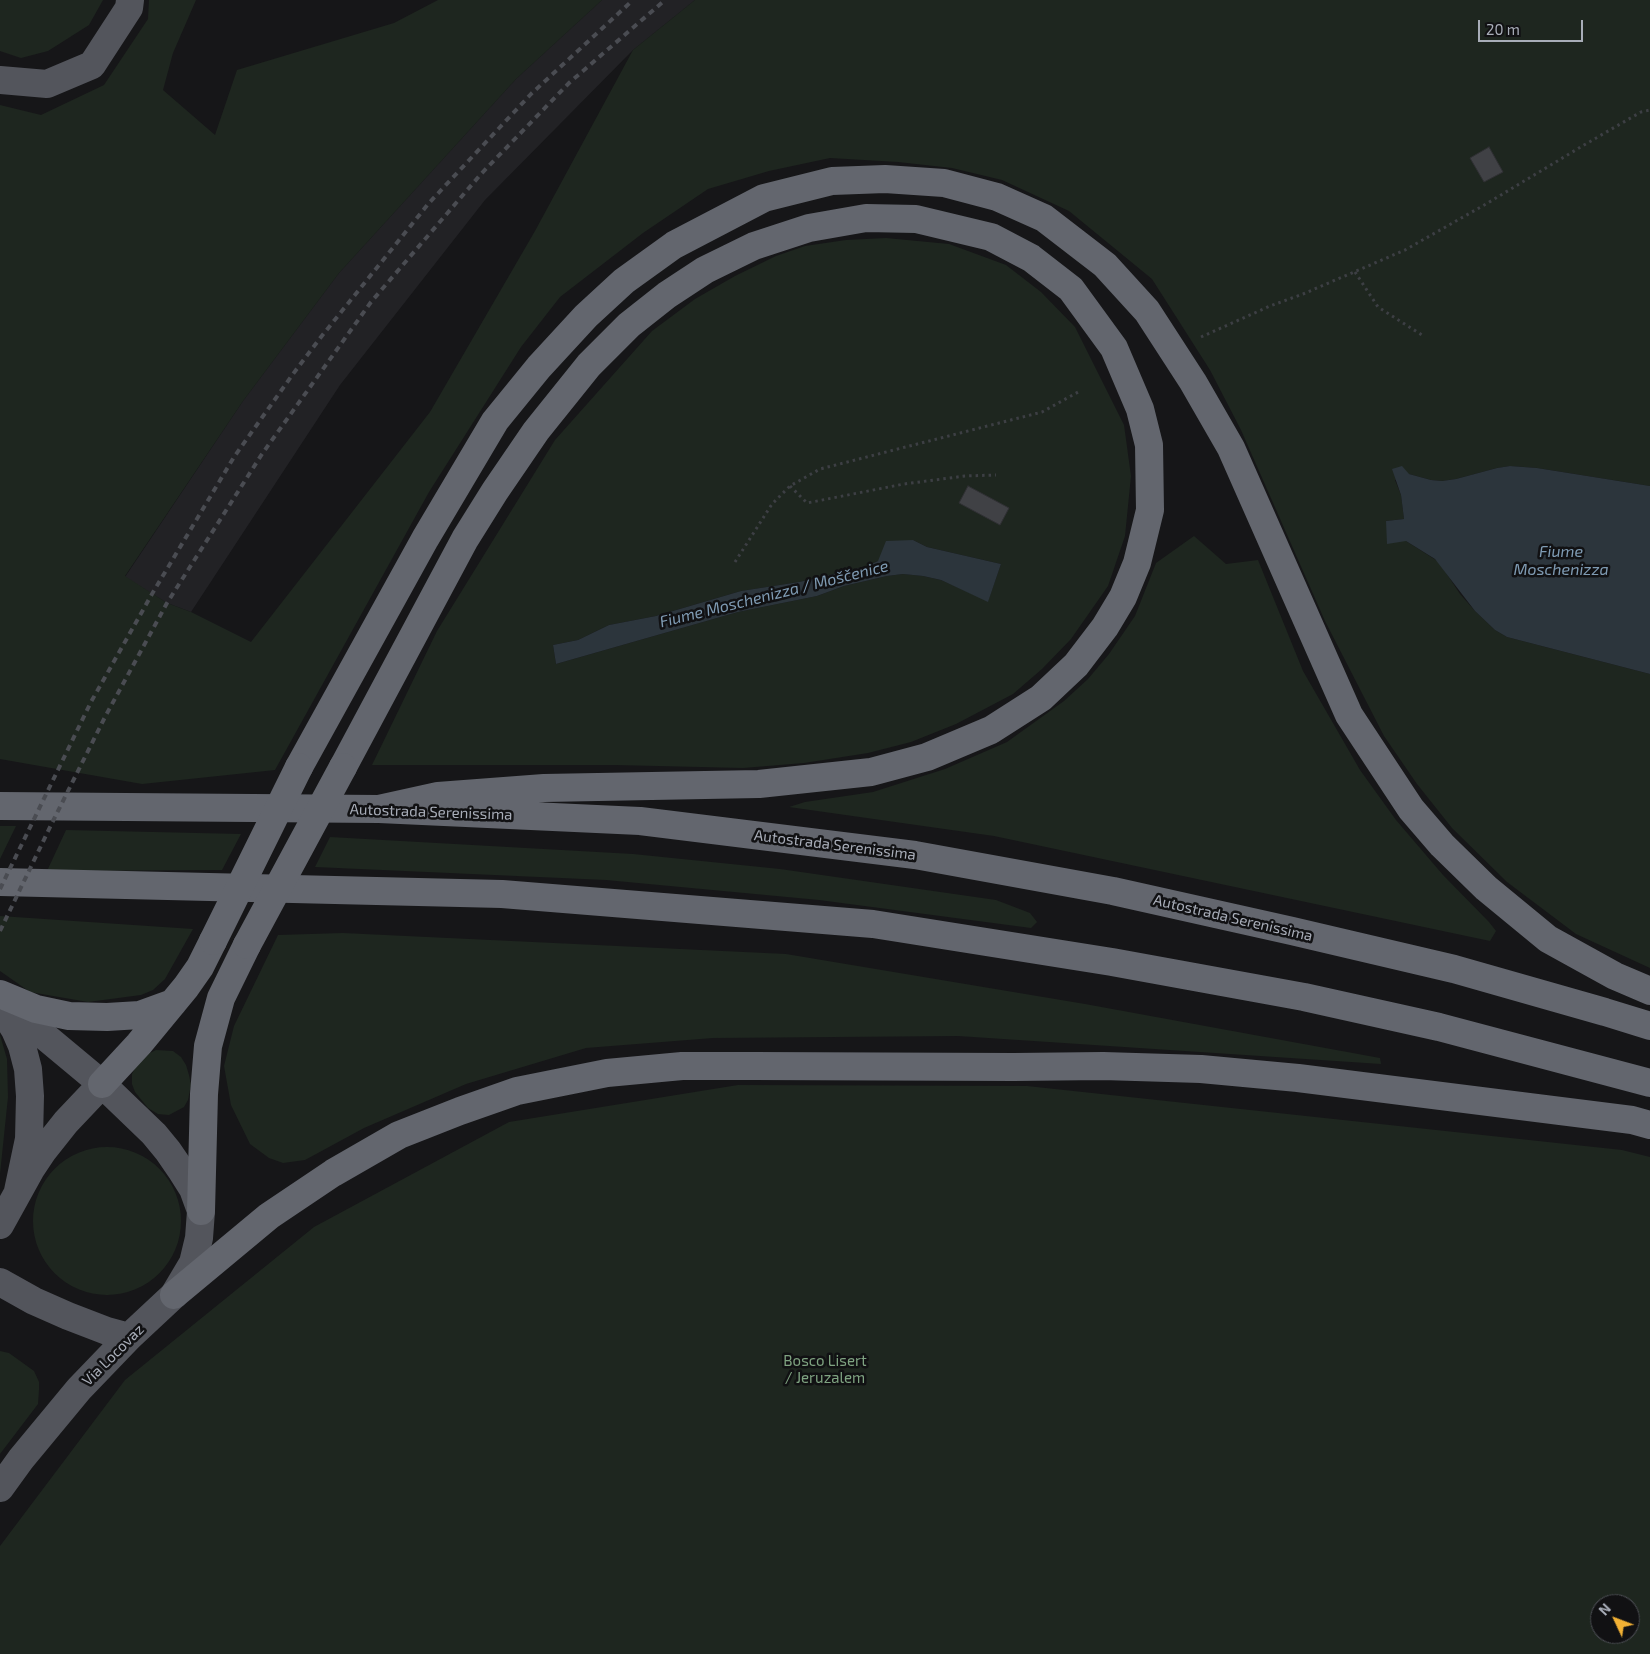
<!DOCTYPE html>
<meta charset="utf-8">
<style>
body{margin:0}
#map{position:relative;width:1650px;height:1654px;overflow:hidden;background:#161618;font-family:"Exo 2",sans-serif}
canvas{display:block}
.north{position:absolute;left:1590px;top:1594px;width:50px;height:50px;box-sizing:border-box;background:#111113;border:1px solid #4d4f55;border-radius:50%;rotate:313deg;font-size:14px;font-weight:700;line-height:20px;text-align:center;color:#a8adb8}
.north::after{content:'';display:block;margin:auto;width:18px;height:22px;background:#f2b134;clip-path:polygon(50% 0,100% 100%,50% 72%,0 100%)}
.scale{position:absolute;left:1478px;top:20px;width:105px;height:22px;box-sizing:border-box;border:2px solid #a8adb8;border-top:0;padding-left:6px;font-size:15px;line-height:18px;white-space:nowrap;color:#a8adb8;-webkit-text-stroke:4px #111113;paint-order:stroke}
</style>
<div id="map">
<canvas width="1650" height="1654"></canvas>
<div class="north">N</div>
<div class="scale">20 m</div>
</div>
<script>
const c = document.querySelector('canvas').getContext('2d');
c.lineJoin = 'round';
function fillPath(path, color) {
  c.fillStyle = color;
  c.fill(path, 'evenodd');
}
function poly(rows) {
  const path = new Path2D();
  for (const r of rows) {
    if (r.length === 3) {
      path.moveTo(r[0] + r[2], r[1]);
      path.arc(r[0], r[1], r[2], 0, 2 * Math.PI);
      continue;
    }
    path.moveTo(r[0], r[1]);
    for (let i = 2; i < r.length; i += 2) path.lineTo(r[i], r[i + 1]);
  }
  return path;
}
function trace(path, color, width, dash) {
  c.strokeStyle = color;
  c.lineWidth = width;
  c.lineCap = dash ? 'butt' : 'round';
  c.setLineDash(dash || []);
  c.stroke(path);
}
function write(font, color, halo, rows, align = 'center') {
  c.font = font + ' "Exo 2",sans-serif';
  c.lineWidth = 5;
  c.setLineDash([]);
  c.textBaseline = 'middle';
  c.strokeStyle = halo;
  c.fillStyle = color;
  for (const [text, x, y, turn = 0] of rows) {
    c.save();
    c.translate(x, y);
    c.rotate((+turn || 0) * Math.PI / 180);
    c.textAlign = isNaN(turn) ? turn : align;
    if (halo) c.strokeText(text, 0, 0);
    c.fillText(text, 0, 0);
    c.restore();
  }
}
const built = poly([
 [602,0,695,0,633,50,485,200,340,385,191,612,167,603,125,577,243,401,339,273,516,79]
]);
const green = poly([
 [0,0,103,0,89,25,48,51,21,58,0,51],
 [149,0,196,0,173,53,163,90,215,135,237,70,394,23,438,0,602,0,516,79,339,273,243,401,125,576,167,603,191,612,251,642,430,412,535,231,633,50,695,0,1650,0,1650,486,1537,468,1510,466,1497,468,1456,479,1442,481,1431,480,1409,474,1395,480,1401,495,1404,519,1386,521,1406,541,1439,562,1460,594,1475,611,1495,630,1507,637,1650,674,1650,968,1576,934,1507,882,1452,828,1417,784,1384,736,1325,621,1241,430,1210,370,1152,279,1069,211,1002,180,952,168,898,162,830,158,769,171,708,189,643,233,560,297,521,347,429,492,275,770,142,784,0,759,0,105,41,115,104,85,148,19],
 [886,238,949,244,1006,265,1041,292,1075,327,1124,425,1131,476,1125,536,1108,586,1071,639,1042,669,1013,694,956,724,911,742,868,753,804,763,743,768,615,765,372,765,437,631,555,440,652,331,695,299,735,276,776,256,805,246,846,240],
 [913,540,927,547,1001,564,988,601,941,580,923,576,903,574,887,576,844,586,817,596,738,612,556,664,553,645,578,640,609,625,656,616,741,591,799,582,867,566,878,561],
 [1194,536,1226,564,1258,560,1303,671,1360,770,1396,820,1443,875,1489,922,1496,931,1490,941,994,836,789,807,805,802,873,792,945,769,1007,742,1064,701,1088,679,1109,654,1135,616,1156,563],
 [0,826,16,826,0,859],
 [66,830,241,834,222,870,47,871],
 [330,837,633,854,780,869,996,900,1030,913,1037,922,1031,928,819,900,606,880,315,867],
 [0,916,193,929,165,979,153,990,141,995,88,1002,30,992,0,971],
 [343,933,786,954,1085,1004,1380,1058,1381,1064,958,1036,713,1038,586,1048,466,1084,364,1128,305,1160,283,1163,269,1158,250,1144,231,1105,224,1066,234,1026,278,935],
 [0,1035,7,1059,8,1097,0,1174],
 [156,1050,173,1051,181,1057,186,1065,189,1075,191,1085,188,1100,184,1107,169,1115,158,1114,148,1108,135,1092,132,1084,132,1074,137,1064,146,1055],
 [738,1085,1027,1086,1622,1150,1650,1157,1650,1654,0,1654,0,1546,125,1380,314,1227,509,1122],
 [1600,1604,1630,1604,1630,1634,1600,1634],
 [107,1221,74],
 [0,1351,9,1353,34,1371,39,1382,39,1390,38,1404,0,1454]
]);
const water = poly([
 [1402,466,1409,474,1431,480,1442,481,1456,479,1497,468,1510,466,1537,468,1650,486,1650,674,1507,637,1495,630,1475,611,1435,559,1406,541,1387,544,1386,521,1404,519,1401,495,1392,469],
 [913,540,927,547,1001,564,988,602,941,580,923,576,903,574,887,576,844,586,817,596,738,612,556,664,553,645,578,640,609,625,656,616,741,591,799,582,867,566,878,561,886,541]
]);
const building = poly([
 [1489,147,1503,172,1484,182,1470,158,1489,147],
 [968,486,1009,508,1000,525,959,503,968,486]
]);
const path = poly([
 [1355,272,1378,307,1422,335],
 [1201,337,1270,306,1303,294,1405,250,1486,204,1584,145,1641,112,1650,110],
 [790,486,807,503,904,484,965,476,996,475],
 [735,562,772,504,790,486,820,469,1042,412,1080,391]
]);
const primary = poly([
 [0,80,47,84,92,65,129,8,130,0],
 [0,999,102,1084,154,1134,168,1151,181,1170,193,1189,201,1211,199,1238,193,1263,174,1295,129,1337,79,1389,21,1459,0,1488],
 [2,1008,15,1030,22,1046,28,1069,30,1096,29,1139,18,1191],
 [0,1225,31,1169,43,1151,66,1122,102,1084],
 [0,1282,34,1301,68,1316,107,1331,129,1337]
]);
const highway = poly([
 [299,767,425,539,495,421,539,367,586,316,624,281,674,245,764,198,832,181,885,179,944,183,997,197,1044,218,1105,265,1147,311,1193,382,1231,448,1349,715,1411,809,1442,845,1486,888,1548,939,1615,976,1650,991],
 [343,767,465,539,495,491,536,431,589,365,629,325,667,295,705,270,754,246,809,228,866,218,916,219,991,237,1031,258,1071,289,1114,348,1140,409,1149,445,1150,510,1137,563,1123,597,1105,627,1076,665,1041,698,991,730,927,757,871,772,759,784,544,788,438,796,379,809],
 [0,806,379,809,640,821,915,855,1113,891,1292,931,1454,969,1605,1012,1650,1026],
 [0,882,502,894,873,924,1112,962,1304,997,1439,1027,1650,1083],
 [0,994,36,1009,69,1016,107,1017,140,1015,173,1003],
 [102,1084,139,1044,186,987,200,967,213,941],
 [201,1211,204,1094,208,1046,221,998,247,945],
 [174,1295,269,1216,333,1173,399,1135,460,1111,517,1091,607,1073,682,1066,754,1066,1014,1067,1103,1066,1201,1069,1298,1078,1632,1120,1650,1125]
]);
const rail = poly([
 [0,889,91,702,152,594,234,457,293,374,321,337,429,203,531,94,633,0],
 [0,931,52,823,105,717,167,603,262,454,371,302,481,174,569,83,665,0]
]);
const highwayBridge = poly([
 [213,941,299,767],
 [247,945,343,767]
]);
const streetNames = [
 ["Autostrada Serenissima",431,812,2],
 ["Autostrada Serenissima",835,845,7],
 ["Autostrada Serenissima",1233,918,13],
 ["Via Locovaz",113,1355,-45]
];
const parkNames = [
 ["Bosco Lisert",825,1361],
 ["/ Jeruzalem",825,1378]
];
const waterNames = [
 ["Fiume",1561,552],
 ["Moschenizza",1561,570],
 ["Fiume Moschenizza / Moščenice",774,594,-14]
];
fillPath(built, '#222225');
fillPath(green, '#1e261f');
fillPath(water, '#2c353c');
fillPath(building, '#404145');
trace(building, '#303034', 1);
trace(path, '#3d3f44', 3, [2.5, 4]);
trace(primary, '#53555c', 28);
trace(highway, '#63666e', 28);
trace(rail, '#4a4c52', 4, [6, 5]);
trace(highwayBridge, '#63666e', 28);
write('15px', '#a8adb8', '#111113', streetNames);
write('15px', '#7fa381', '#111113', parkNames);
write('italic 16px', '#7f9bb3', '#111113', waterNames);
</script>
